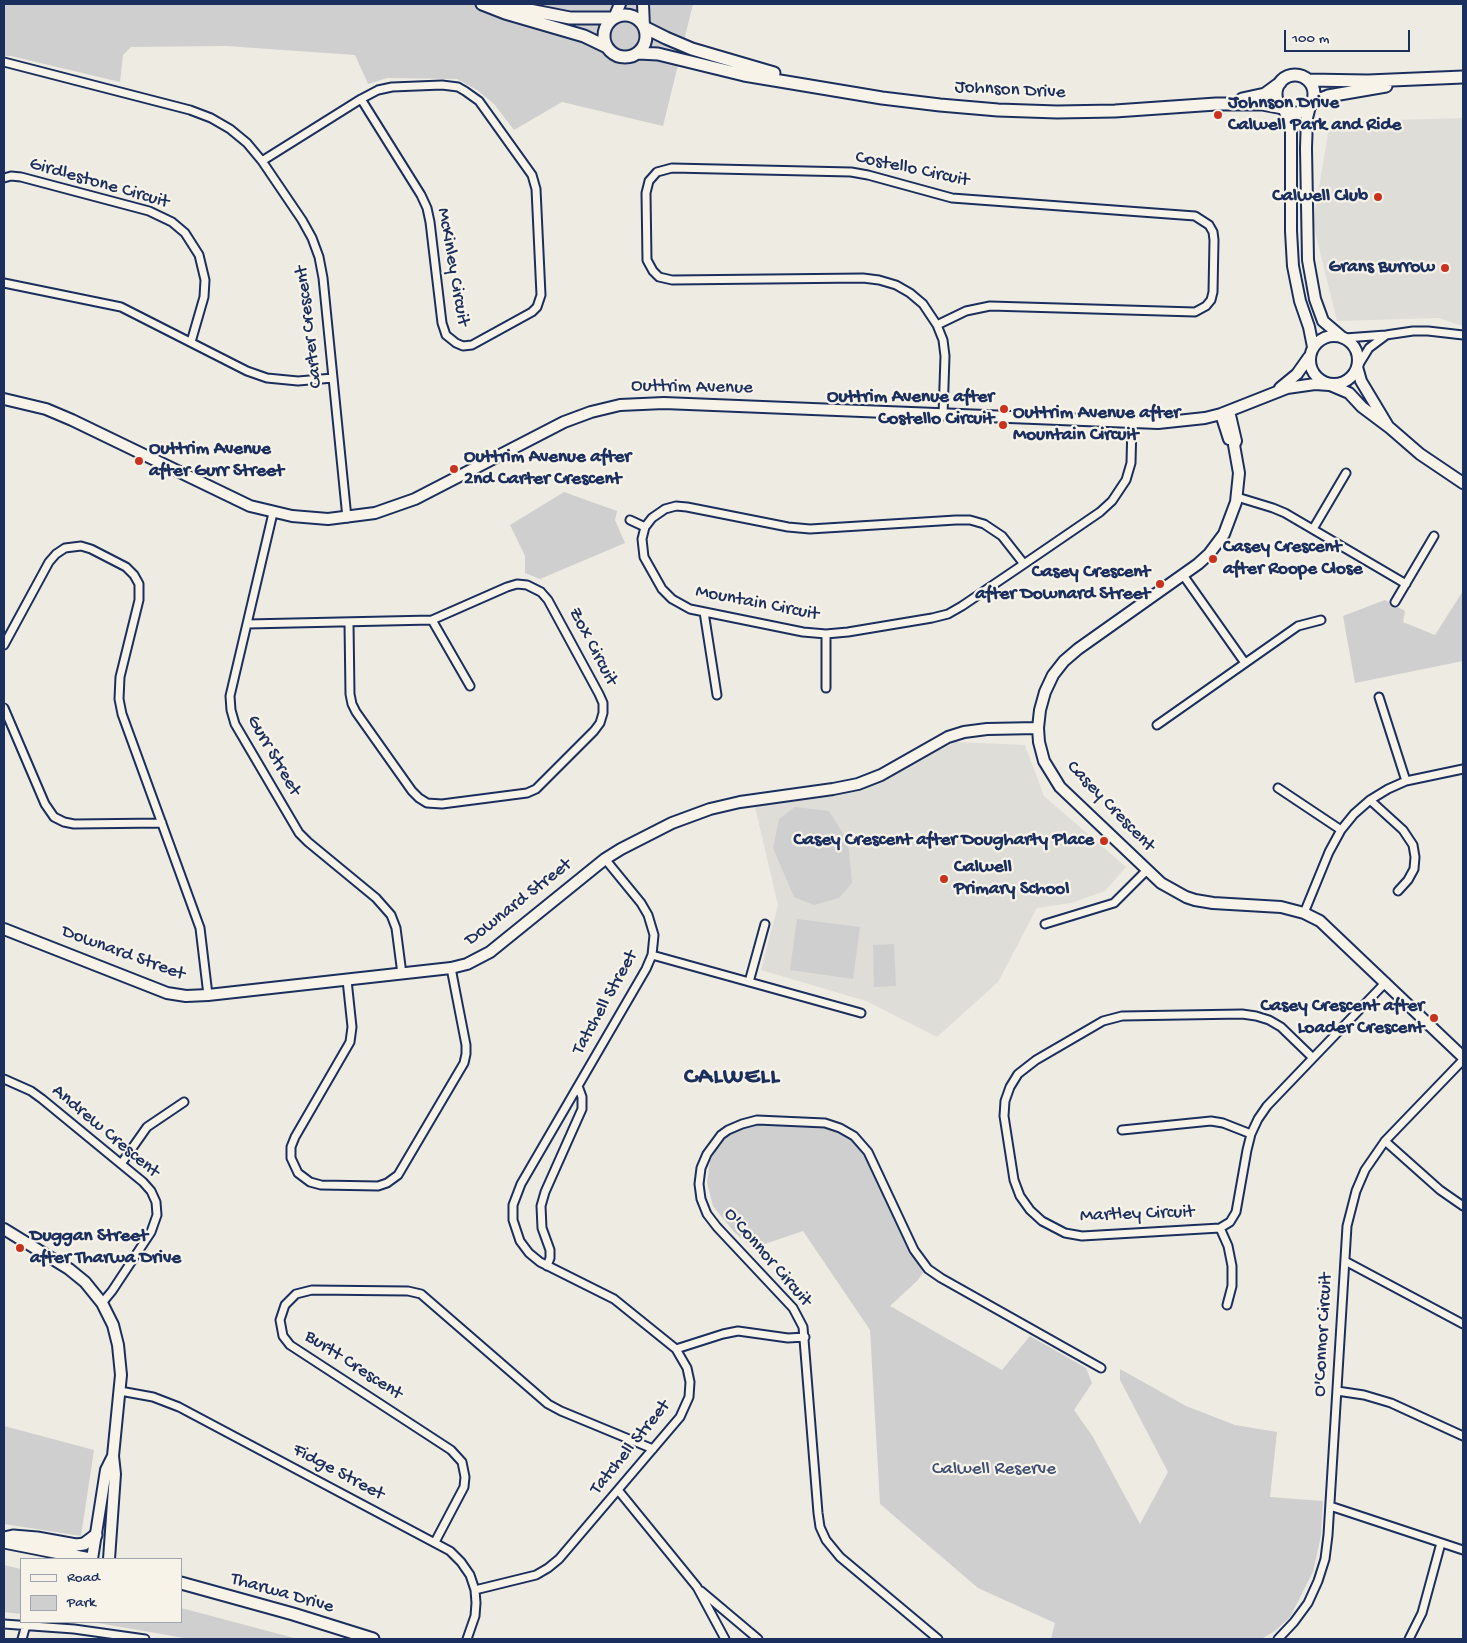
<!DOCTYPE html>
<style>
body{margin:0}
#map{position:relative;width:1467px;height:1643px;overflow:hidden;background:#eeebe2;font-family:"Gochi Hand",sans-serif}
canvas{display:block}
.frame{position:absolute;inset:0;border:5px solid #1b2f5e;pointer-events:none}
.legend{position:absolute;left:20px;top:1558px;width:162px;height:65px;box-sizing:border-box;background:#f7f3e8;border:1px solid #9fa5b1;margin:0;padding:6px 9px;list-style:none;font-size:15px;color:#1b2f5e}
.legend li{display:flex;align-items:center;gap:10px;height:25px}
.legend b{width:25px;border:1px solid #9fa5b1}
.scale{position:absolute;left:1284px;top:30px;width:126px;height:22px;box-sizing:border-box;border:2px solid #1b2f5e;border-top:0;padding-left:6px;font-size:15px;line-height:18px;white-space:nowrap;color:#1b2f5e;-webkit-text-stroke:4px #f7f3e8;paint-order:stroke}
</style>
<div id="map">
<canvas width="1467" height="1643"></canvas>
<div class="frame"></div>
<ul class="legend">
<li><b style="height:6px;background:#f7f3e8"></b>Road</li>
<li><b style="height:14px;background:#cfcfcf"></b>Park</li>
</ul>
<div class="scale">100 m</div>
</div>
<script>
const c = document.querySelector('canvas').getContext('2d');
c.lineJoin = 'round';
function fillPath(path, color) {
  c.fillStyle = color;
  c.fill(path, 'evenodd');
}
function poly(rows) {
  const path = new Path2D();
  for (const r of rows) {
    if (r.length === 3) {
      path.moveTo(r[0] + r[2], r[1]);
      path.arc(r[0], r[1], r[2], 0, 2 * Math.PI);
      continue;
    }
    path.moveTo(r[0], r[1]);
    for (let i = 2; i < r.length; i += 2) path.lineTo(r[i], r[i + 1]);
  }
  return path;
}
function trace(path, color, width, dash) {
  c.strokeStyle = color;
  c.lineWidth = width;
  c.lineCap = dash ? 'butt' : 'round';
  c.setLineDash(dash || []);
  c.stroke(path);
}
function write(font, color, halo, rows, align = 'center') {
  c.font = font + ' "Gochi Hand",sans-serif';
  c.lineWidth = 4.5;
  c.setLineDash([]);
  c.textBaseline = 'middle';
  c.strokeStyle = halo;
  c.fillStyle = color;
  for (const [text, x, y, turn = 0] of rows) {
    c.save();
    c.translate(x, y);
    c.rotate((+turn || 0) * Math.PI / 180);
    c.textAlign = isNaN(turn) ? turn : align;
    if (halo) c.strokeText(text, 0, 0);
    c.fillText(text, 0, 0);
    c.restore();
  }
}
const built = poly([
 [1463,118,1463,326,1439,318,1337,321,1313,223,1330,122],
 [956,742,1025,745,1044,796,1126,867,1105,891,1071,903,1037,908,998,982,937,1037,866,1001,761,970,778,905,755,807,864,786]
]);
const green = poly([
 [4,4,693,4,663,126,562,102,514,130,494,104,477,90,457,79,387,78,368,84,355,55,226,46,131,47,123,55,120,82,11,56,4,56],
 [564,492,617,511,615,520,625,543,540,579,525,573,525,556,510,525],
 [1463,591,1463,661,1355,683,1343,616,1385,600,1405,611,1403,622,1435,635],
 [795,807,829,811,848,842,852,883,839,898,814,905,794,897,773,848,779,819],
 [797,919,860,927,853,979,790,970],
 [894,944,896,986,874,987,873,945],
 [762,1123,832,1127,860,1146,923,1273,917,1281,890,1306,1002,1370,1030,1336,1086,1368,1092,1383,1074,1410,1093,1437,1140,1524,1168,1472,1120,1380,1120,1369,1186,1406,1235,1425,1277,1432,1270,1497,1323,1501,1321,1535,1313,1572,1290,1617,1275,1631,1261,1639,1051,1639,1055,1623,978,1588,880,1504,870,1330,803,1231,753,1248,734,1232,713,1206,707,1183,710,1161,720,1142,739,1127],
 [4,1426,94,1450,81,1536,4,1524],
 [4,1565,21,1569,21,1614,4,1612],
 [181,1608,185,1609,298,1639,190,1639,92,1622,181,1622]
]);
const street = poly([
 [4,62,190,110,211,118,230,129,247,143,262,161,302,220,312,238,319,257,323,278,347,518],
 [262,161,361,99,378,90,392,87,442,85,458,87,465,91,479,101,532,175,536,189,541,295,537,307,532,312,472,345,463,346,456,343,446,335,442,323,430,222,427,208,421,195,361,99],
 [4,178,11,176,21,177,149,211,172,222,185,233,199,255,205,280,204,297,191,342],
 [4,283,121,307,247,371,267,378,298,381,333,378],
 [937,325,923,304,910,293,896,285,879,280,863,278,672,280,659,277,653,271,647,260,646,193,649,181,657,172,672,168,851,172,868,175,952,198,1195,216,1209,225,1213,232,1214,240,1213,292,1211,300,1206,306,1195,312,990,306,966,311,937,325,943,340,945,356,943,415],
 [1345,338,1386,335,1413,331,1428,331,1463,335],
 [1358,366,1369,348,1385,336],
 [1237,497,1273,508,1285,513,1406,584],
 [273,513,230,696,231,710,235,724,299,833,308,842,376,898,391,915,396,928,402,974],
 [630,520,645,527],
 [1313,529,1346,473],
 [1024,564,1002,536,984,524,970,520,956,520,810,529,788,527,687,507,676,506,665,509,652,518,645,527,642,539,644,557,662,589,672,599,690,609,803,632,826,634,848,632,932,618,948,614,962,606,1024,564,1100,512,1112,501,1126,480,1131,463,1132,423],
 [1183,575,1245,663],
 [1395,602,1434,536],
 [704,612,717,695],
 [432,620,470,686],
 [247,624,432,620,507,587,517,584,527,585,541,592,548,600,599,694,603,703,603,713,600,723,594,731,536,789,527,793,442,804,427,803,419,798,412,791,356,712,352,704,350,694,349,623],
 [4,645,49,562,56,554,65,548,81,546,91,549,126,567,134,575,139,584,139,600,120,677,119,699,122,714,200,928,208,995],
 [826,688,826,634],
 [1379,697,1406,781],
 [4,708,45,804,54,817,64,822,74,824,162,823],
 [1157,725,1298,626,1321,620],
 [1278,788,1341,830],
 [1370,800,1403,830,1413,845,1415,857,1414,869,1408,880,1398,891],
 [1304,913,1329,852,1341,830,1354,814,1370,800,1388,789,1406,781,1463,769],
 [1045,924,1114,903,1147,870],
 [652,955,861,1013],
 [347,980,352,1027,350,1042,295,1137,291,1147,291,1158,298,1173,310,1182,321,1185,378,1186,387,1183,398,1175,464,1063,466,1054,466,1045,451,968],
 [749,982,765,924],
 [1313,1058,1267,1106,1258,1119,1251,1134,1247,1150,1236,1212,1230,1222,1220,1228,1082,1236,1065,1233,1042,1221,1030,1210,1020,1196,1014,1180,1004,1116,1005,1101,1010,1087,1018,1074,1036,1060,1103,1021,1122,1016,1242,1014,1256,1016,1269,1020,1281,1027,1313,1058,1386,982],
 [4,1079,31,1091,42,1099,143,1182,151,1191,156,1202,157,1215,151,1232,112,1291,102,1303],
 [1122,1130,1211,1121,1223,1123,1251,1134],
 [1385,1141,1440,1190,1463,1206],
 [121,1164,147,1127,184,1102],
 [1220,1228,1228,1246,1232,1266,1232,1286,1227,1305],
 [1345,1261,1463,1324],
 [547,1266,550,1258,550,1250,542,1228,541,1206,545,1192,582,1109,582,1097,578,1086],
 [676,1349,723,1334,738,1331,788,1338,805,1337],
 [120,1391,153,1397,179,1407,450,1551,461,1562,470,1575,475,1590,476,1603,475,1616,467,1639],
 [1337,1391,1364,1395,1391,1403,1463,1436],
 [618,1490,697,1587,725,1639],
 [1330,1506,1463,1550],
 [435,1542,464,1487,465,1477,462,1462,451,1450,290,1345,283,1336,280,1320,285,1305,296,1294,312,1290,408,1291,421,1294,548,1404,561,1411,653,1449],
 [475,1590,536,1575,548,1568,559,1559,680,1417,689,1397,690,1382,687,1368,676,1349,614,1299,540,1262,529,1253,520,1241,513,1220,513,1205,521,1184,646,969,652,955,654,935,648,915,641,903,605,859],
 [701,1591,758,1639],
 [4,1624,74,1629,145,1639],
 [22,1639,26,1625],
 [938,1639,840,1557,826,1540,820,1527,818,1513,803,1327,793,1308,717,1227,707,1214,701,1199,699,1184,701,1168,707,1154,721,1135,728,1130,742,1124,757,1120,825,1123,840,1128,854,1136,868,1152,914,1250,928,1269,941,1278,1101,1368],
 [1278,1639,1294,1622,1308,1603,1318,1581,1325,1559,1328,1535,1347,1226,1356,1191,1365,1170,1385,1141,1463,1060],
 [1409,1639,1422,1613,1441,1543]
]);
const secondary = poly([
 [643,4,644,27],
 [614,18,620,4],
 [1310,106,1307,118,1306,148,1308,260,1315,299,1323,321,1343,338],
 [1284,109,1291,129,1291,231,1293,266,1300,301,1309,327,1313,347],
 [1334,360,24],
 [1357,367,1361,381,1388,426],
 [1330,385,1349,393,1362,407,1390,428,1420,454,1463,483],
 [1280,388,1297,374,1309,357],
 [4,399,46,409,72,420,250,506,292,516,328,519,375,513,415,499,564,422,591,412,620,405,664,403,1158,423,1205,418,1221,414,1287,388,1315,384,1329,385],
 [1229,411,1236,441,1234,445,1239,473,1236,502,1224,534,1209,554,1198,564,1078,649,1064,661,1053,675,1045,692,1040,710,1038,728,1039,742,1044,761,1060,787,1161,883,1186,897,1195,900,1213,903,1281,907,1304,913,1320,921,1463,1057],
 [1221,414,1229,439],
 [4,929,167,993,186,996,208,995,451,968,467,964,490,952,605,859,621,849,672,823,710,809,740,802,833,789,858,784,881,775,948,737,964,732,987,729,1038,728],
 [4,1229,69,1269,85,1282,102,1303,113,1325,118,1345,121,1375,113,1456,115,1474,109,1559],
 [92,1559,106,1470,113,1456]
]);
const primary = poly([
 [482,4,505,13,584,36,607,47],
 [499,4,570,18,613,18],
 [625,36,21],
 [644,27,666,38,692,49,774,73],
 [638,53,658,54,744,75,882,98,940,105,998,110,1057,112,1115,111,1216,104,1262,104,1283,108],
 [1295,94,19],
 [1308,80,1368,81,1463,77],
 [1242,99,1265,94,1280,83],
 [1313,102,1328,96,1386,86],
 [4,1538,13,1536,37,1538,76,1545,84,1544,96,1535],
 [4,1542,90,1559],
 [181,1583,293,1614,373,1639]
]);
const markers = [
 [1218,115,5,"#c8321e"],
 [1378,197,5,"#c8321e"],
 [1445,268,5,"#c8321e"],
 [1004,409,5,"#c8321e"],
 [1003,425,5,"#c8321e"],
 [139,461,5,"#c8321e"],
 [454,469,5,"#c8321e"],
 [1213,559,5,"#c8321e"],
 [1160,584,5,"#c8321e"],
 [1104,841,5,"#c8321e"],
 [944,879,5,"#c8321e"],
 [1434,1018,5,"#c8321e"],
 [20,1248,5,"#c8321e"]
];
const streetNames = [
 ["Johnson Drive",1010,91,3],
 ["Costello Circuit",912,170,12],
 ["Girdlestone Circuit",99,184,16],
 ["McKinley Circuit",452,267,80],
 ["Carter Crescent",310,327,-97],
 ["Outtrim Avenue",692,388,1],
 ["Mountain Circuit",757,604,11],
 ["Zox Circuit",592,647,62],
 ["Gurr Street",273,756,60],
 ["Casey Crescent",1110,807,46],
 ["Downard Street",519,903,-38],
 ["Downard Street",123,954,20],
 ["Tatchell Street",606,1003,-61],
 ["Andrew Crescent",105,1132,40],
 ["Martley Circuit",1137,1215,-2],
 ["O'Connor Circuit",767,1258,49],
 ["O'Connor Circuit",1324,1335,-87],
 ["Burtt Crescent",353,1366,33],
 ["Tatchell Street",631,1448,-51],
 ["Fidge Street",338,1473,28],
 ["Tharwa Drive",282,1594,16]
];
const poiNames = [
 ["Johnson Drive",1228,104],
 ["Calwell Park and Ride",1228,126],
 ["Calwell Club",1368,197,"right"],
 ["Grans Burrow",1435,268,"right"],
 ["Outtrim Avenue after",994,398,"right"],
 ["Costello Circuit",994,420,"right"],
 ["Outtrim Avenue after",1013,414],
 ["Mountain Circuit",1013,436],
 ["Outtrim Avenue",149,450],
 ["after Gurr Street",149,472],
 ["Outtrim Avenue after",464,458],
 ["2nd Carter Crescent",464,480],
 ["Casey Crescent",1223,548],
 ["after Roope Close",1223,570],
 ["Casey Crescent",1150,573,"right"],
 ["after Downard Street",1150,595,"right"],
 ["Casey Crescent after Dougharty Place",1094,841,"right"],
 ["Calwell",954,868],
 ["Primary School",954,890],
 ["Casey Crescent after",1424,1007,"right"],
 ["Loader Crescent",1424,1029,"right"],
 ["Duggan Street",30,1237],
 ["after Tharwa Drive",30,1259]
];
const parkNames = [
 ["Calwell Reserve",994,1470]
];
const districtNames = [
 ["CALWELL",732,1078]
];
fillPath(built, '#deddd8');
fillPath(green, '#cfcfcf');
trace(street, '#1b2f5e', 11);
trace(secondary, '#1b2f5e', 14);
trace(primary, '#1b2f5e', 15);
trace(street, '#f7f3e8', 7);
trace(secondary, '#f7f3e8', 10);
trace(primary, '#f7f3e8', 11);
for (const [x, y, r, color] of markers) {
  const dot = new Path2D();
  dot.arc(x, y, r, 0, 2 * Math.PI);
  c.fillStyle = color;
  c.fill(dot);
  trace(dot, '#f7f3e8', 2);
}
write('19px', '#1b2f5e', '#f7f3e8', streetNames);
write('bold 19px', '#1b2f5e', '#f7f3e8', poiNames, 'left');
write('19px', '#3f4f75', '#f7f3e8', parkNames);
c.letterSpacing = '1px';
write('bold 24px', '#1b2f5e', '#f7f3e8', districtNames);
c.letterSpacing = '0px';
</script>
